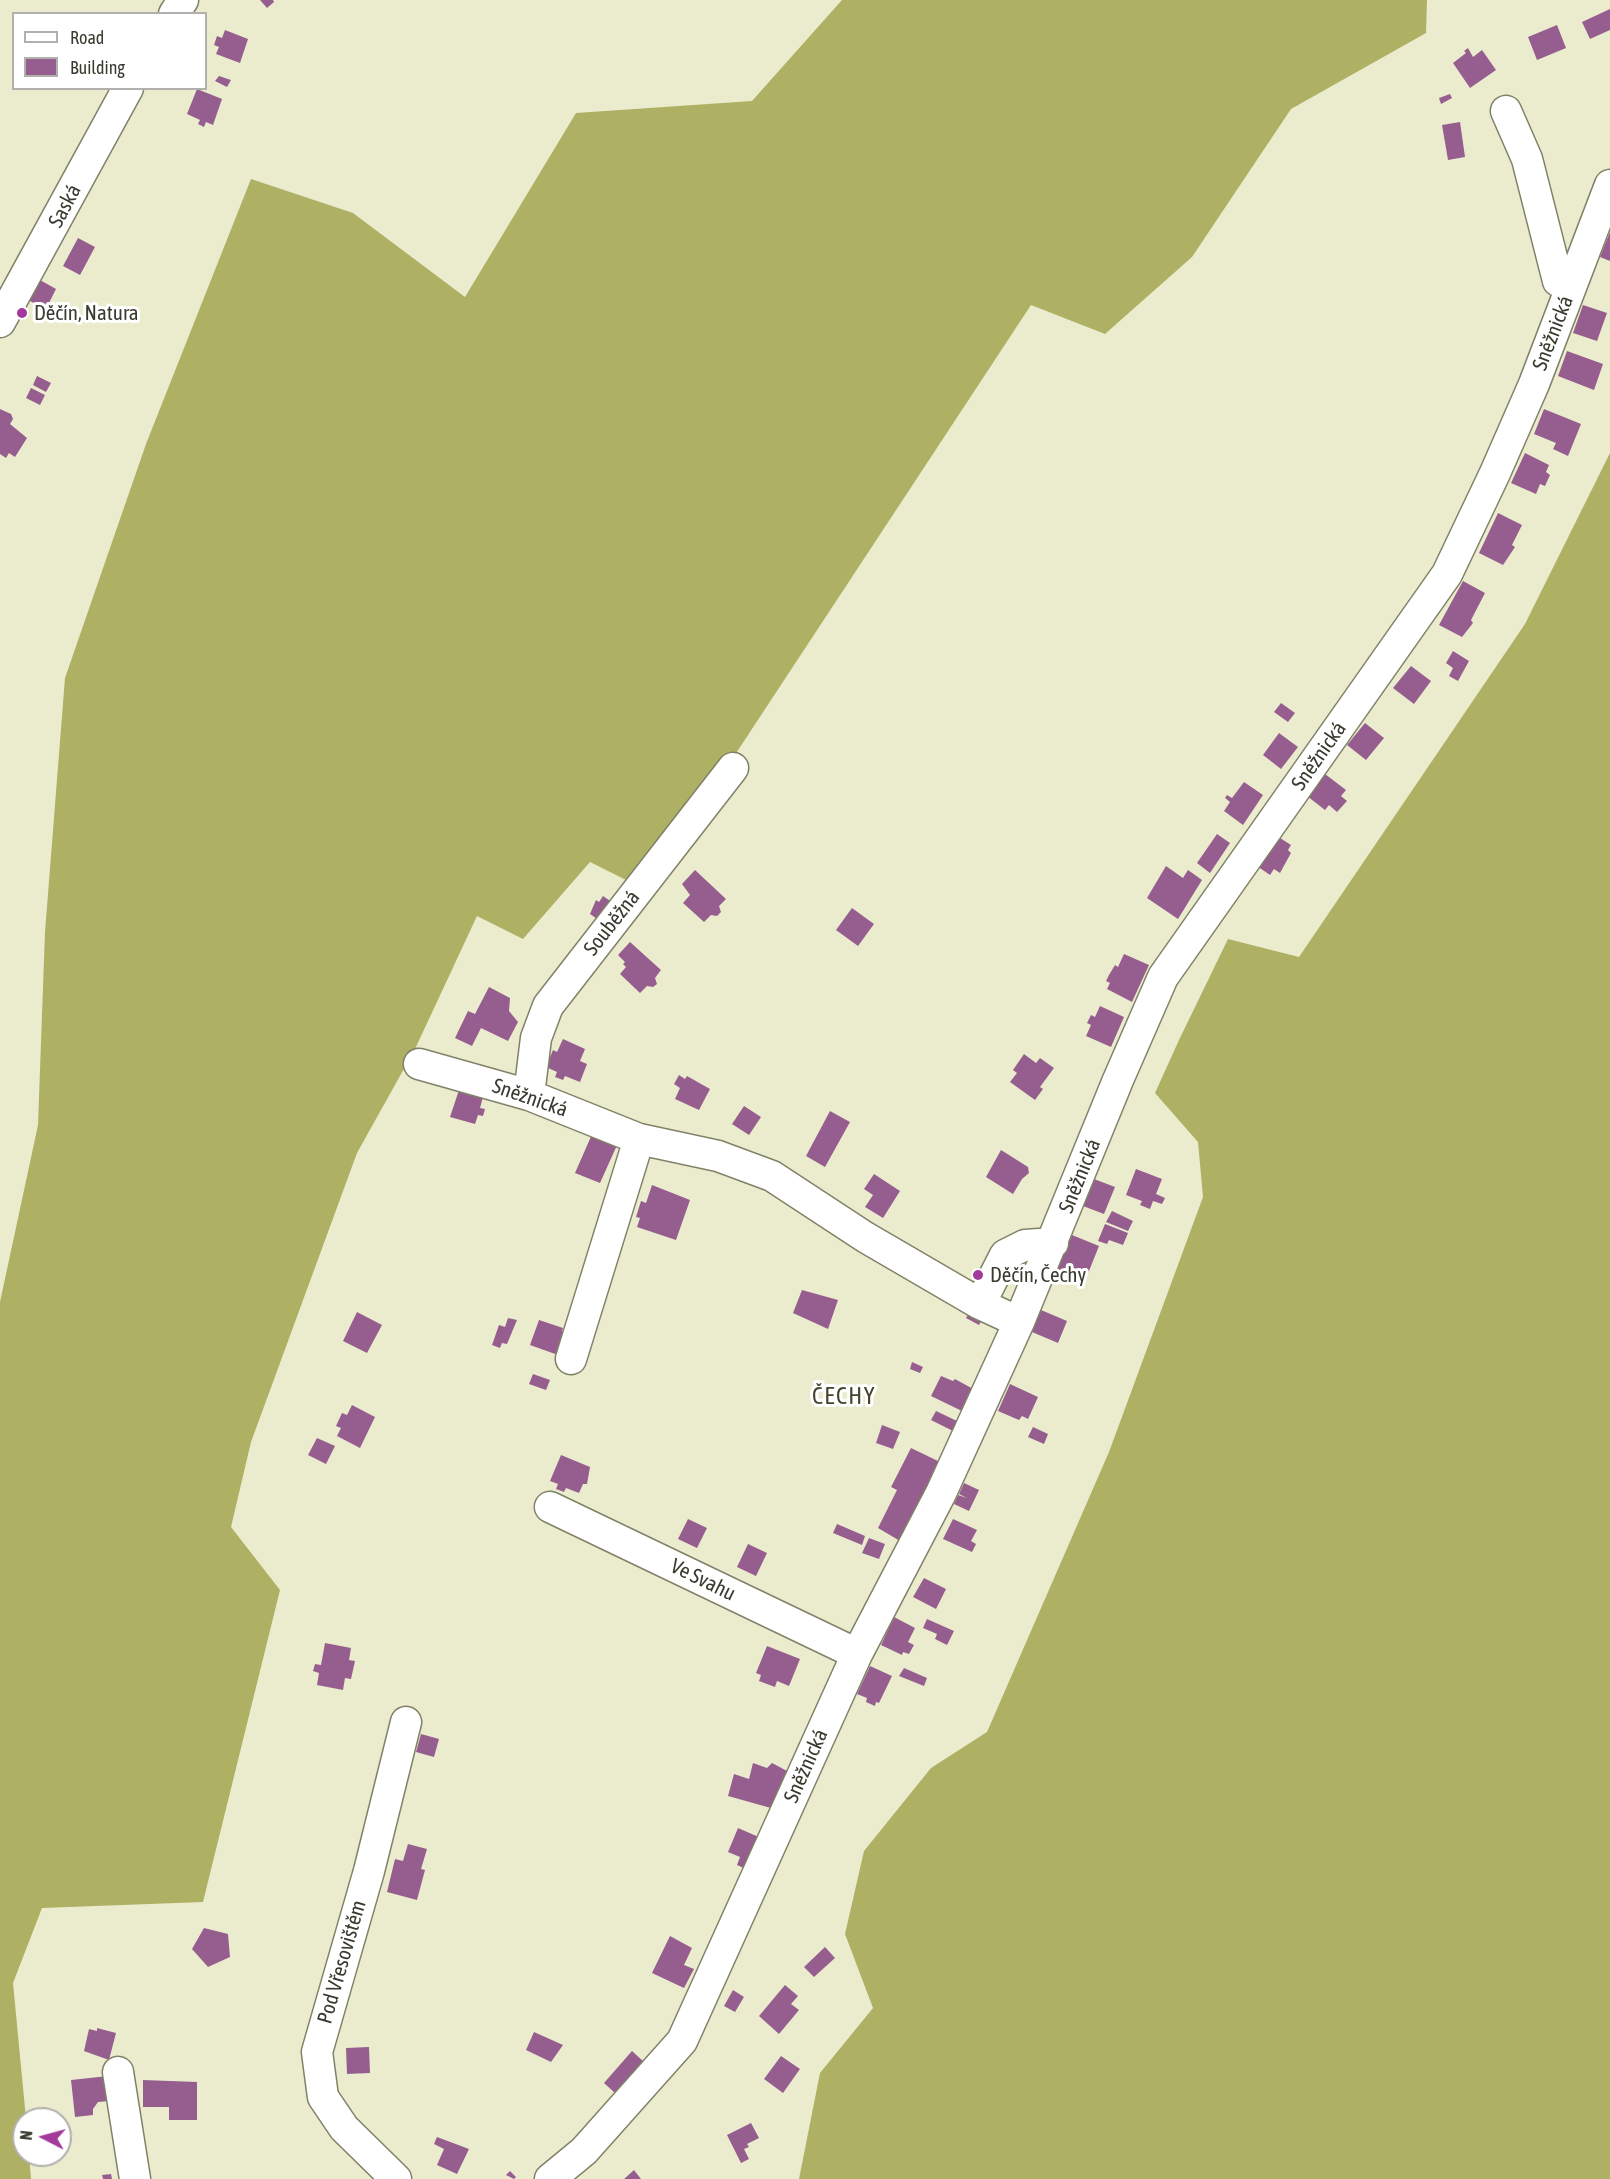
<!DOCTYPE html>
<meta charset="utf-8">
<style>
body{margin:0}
#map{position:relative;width:1610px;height:2179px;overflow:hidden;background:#ebecce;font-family:"Asap Condensed",sans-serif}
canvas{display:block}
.legend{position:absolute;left:12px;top:12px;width:195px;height:78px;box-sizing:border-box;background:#fff;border:2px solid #b0b1ac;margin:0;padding:8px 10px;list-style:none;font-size:18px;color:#3a3b2f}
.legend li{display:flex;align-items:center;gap:12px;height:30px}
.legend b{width:30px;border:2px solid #b0b1ac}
.north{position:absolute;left:12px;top:2107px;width:60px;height:60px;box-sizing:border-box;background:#fff;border:2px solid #b0b1ac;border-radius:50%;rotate:276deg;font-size:16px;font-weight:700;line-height:24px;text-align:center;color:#3a3b2f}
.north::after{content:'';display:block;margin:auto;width:21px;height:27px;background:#a3399a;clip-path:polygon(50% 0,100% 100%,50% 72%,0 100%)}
</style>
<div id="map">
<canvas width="1610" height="2179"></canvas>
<ul class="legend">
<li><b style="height:8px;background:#fff"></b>Road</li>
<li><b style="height:16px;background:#965e8f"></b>Building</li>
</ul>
<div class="north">N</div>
</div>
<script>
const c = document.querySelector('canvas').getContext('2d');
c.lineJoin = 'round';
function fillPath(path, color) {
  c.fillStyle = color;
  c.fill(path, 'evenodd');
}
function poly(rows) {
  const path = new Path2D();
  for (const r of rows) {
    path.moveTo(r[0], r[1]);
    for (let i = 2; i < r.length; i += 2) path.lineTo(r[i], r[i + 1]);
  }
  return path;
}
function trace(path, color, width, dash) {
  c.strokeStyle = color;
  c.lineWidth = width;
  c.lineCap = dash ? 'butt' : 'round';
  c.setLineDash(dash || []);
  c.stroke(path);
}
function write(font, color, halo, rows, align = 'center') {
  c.font = font + ' "Asap Condensed",sans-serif';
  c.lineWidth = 6;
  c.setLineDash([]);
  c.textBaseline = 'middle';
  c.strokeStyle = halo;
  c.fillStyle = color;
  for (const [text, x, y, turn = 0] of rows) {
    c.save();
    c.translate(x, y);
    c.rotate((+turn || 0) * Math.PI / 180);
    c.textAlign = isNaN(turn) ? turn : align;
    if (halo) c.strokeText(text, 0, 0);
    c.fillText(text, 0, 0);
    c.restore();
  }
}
const forest = poly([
 [842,0,1427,0,1426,33,1291,109,1192,257,1105,334,1031,305,646,890,590,862,523,939,477,916,415,1049,357,1153,251,1442,231,1527,280,1590,203,1902,42,1908,13,1983,26,2119,24,2155,29,2155,31,2179,0,2179,0,1302,38,1125,45,932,65,678,146,444,251,179,353,213,465,297,576,113,752,101],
 [1610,453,1610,2179,799,2179,820,2073,873,2008,845,1934,864,1851,931,1768,987,1732,1109,1452,1203,1197,1198,1142,1155,1093,1179,1040,1228,939,1299,957,1525,624]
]);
const building = poly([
 [260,0,273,0,274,2,267,8],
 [1610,9,1610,30,1590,39,1582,22],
 [1557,25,1566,48,1537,60,1528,37],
 [225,30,248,39,240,63,216,54,219,47,214,45,217,36,222,38],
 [1468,48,1473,57,1482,50,1496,70,1470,88,1453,63,1466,53,1464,51],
 [219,76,231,80,227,87,215,81],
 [197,89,222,99,213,125,206,122,204,127,198,124,200,120,187,114],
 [1450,94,1452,98,1441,104,1439,98],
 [1460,122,1465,157,1448,160,1442,125],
 [1610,232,1610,261,1600,257],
 [78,238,95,247,80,275,63,266],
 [40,280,56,289,46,309,28,300],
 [1583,305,1607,313,1597,341,1573,333],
 [1567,351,1603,364,1594,390,1558,376],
 [37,376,51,383,46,392,33,385],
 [31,388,45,395,40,405,26,398],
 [0,409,11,414,13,419,10,424,27,438,15,457,9,453,6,458,0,454],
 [1544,409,1581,424,1568,456,1553,449,1556,443,1534,434],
 [1525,453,1549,465,1546,472,1550,475,1545,486,1540,484,1536,494,1511,483],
 [1498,513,1522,525,1512,545,1515,547,1503,565,1479,553],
 [1463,581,1485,593,1471,620,1473,623,1462,637,1439,625],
 [1453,651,1469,661,1458,681,1449,676,1453,668,1446,663],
 [1411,666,1431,681,1414,704,1393,688],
 [1281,703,1295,713,1288,722,1274,712],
 [1365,723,1384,738,1366,760,1347,745],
 [1279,733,1298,747,1281,769,1263,755],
 [1325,774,1346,790,1341,796,1347,801,1337,812,1329,805,1325,810,1307,796],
 [1244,782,1263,795,1243,825,1224,811,1230,802,1225,798,1227,795,1232,798],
 [1217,834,1230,843,1210,873,1197,863],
 [1277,836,1291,845,1288,850,1291,853,1280,873,1274,869,1270,875,1257,866],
 [1166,866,1183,878,1188,870,1202,880,1178,919,1147,898],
 [695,870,726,899,719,906,721,912,717,916,711,915,704,922,683,903,690,895,682,884],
 [603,896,616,905,603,923,590,914,596,900,599,902],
 [852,908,874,924,858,946,836,930],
 [630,942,661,970,655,978,657,984,653,987,647,986,640,993,620,974,626,967,623,964,625,962,618,955],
 [1124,954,1149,965,1132,1002,1107,989,1110,983,1106,981,1109,975,1115,965,1118,967],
 [489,987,510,998,509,1011,518,1022,508,1041,481,1028,472,1046,455,1038,468,1011,475,1014],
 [1100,1006,1124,1017,1111,1047,1086,1036,1091,1025,1087,1023,1091,1015,1095,1017],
 [563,1039,585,1049,580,1061,587,1064,580,1082,565,1076,563,1080,555,1077,557,1072,546,1067,553,1050,557,1052],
 [1024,1054,1036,1063,1040,1058,1054,1068,1040,1087,1043,1089,1035,1100,1010,1082,1017,1073,1013,1070],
 [679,1075,685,1079,687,1076,710,1089,699,1110,675,1099,680,1088,674,1084],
 [459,1090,483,1097,480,1108,485,1109,483,1116,478,1115,475,1124,450,1117],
 [744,1106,761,1117,749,1135,732,1124],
 [830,1111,850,1122,825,1167,806,1156],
 [593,1132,618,1143,600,1183,575,1173],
 [1001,1150,1028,1167,1029,1173,1022,1179,1013,1194,986,1177],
 [1136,1169,1162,1179,1156,1194,1165,1198,1162,1204,1153,1201,1150,1209,1140,1205,1142,1201,1126,1195],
 [874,1174,900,1191,883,1218,865,1207,873,1195,864,1189],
 [1094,1179,1115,1187,1104,1214,1083,1206],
 [652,1185,690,1200,676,1240,637,1227,640,1218,636,1217,641,1201,646,1203],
 [1112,1211,1133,1221,1128,1231,1106,1222],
 [1105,1224,1128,1233,1123,1245,1109,1240,1107,1244,1098,1241],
 [1072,1235,1099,1246,1085,1281,1057,1270],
 [802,1290,838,1300,828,1329,793,1313],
 [971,1310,983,1318,979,1325,966,1318],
 [1041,1310,1067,1321,1058,1343,1032,1332],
 [357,1312,382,1325,367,1353,343,1341],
 [508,1318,517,1320,507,1344,502,1343,500,1348,492,1345,499,1325,505,1327],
 [539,1320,563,1328,562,1331,565,1332,558,1355,530,1345],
 [912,1362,923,1367,920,1373,910,1369],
 [533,1374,550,1380,546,1390,529,1384],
 [941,1376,953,1381,955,1379,975,1390,964,1412,931,1396],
 [1010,1384,1038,1397,1028,1419,1022,1416,1019,1420,998,1411],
 [352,1405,375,1417,360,1448,337,1436,341,1428,336,1426,342,1413,347,1415],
 [936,1411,959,1422,953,1431,931,1420],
 [882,1425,900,1432,893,1449,876,1443],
 [1033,1427,1048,1434,1044,1444,1028,1437],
 [317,1438,335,1446,326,1464,308,1455],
 [911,1448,940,1462,900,1541,878,1528,897,1490,891,1487],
 [561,1455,590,1467,587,1484,583,1484,579,1493,566,1488,564,1492,556,1489,558,1484,550,1481],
 [964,1483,979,1490,969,1511,954,1504,958,1495,967,1498,959,1494],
 [688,1519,707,1528,697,1548,678,1539],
 [953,1519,977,1530,971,1541,976,1544,972,1552,943,1539],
 [837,1524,865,1536,862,1545,833,1533],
 [869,1538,885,1544,879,1559,862,1553],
 [748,1544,767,1553,756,1576,737,1567],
 [924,1578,946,1589,936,1609,913,1597],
 [894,1617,915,1628,908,1642,914,1645,909,1654,903,1652,902,1655,881,1645],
 [927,1619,954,1631,947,1645,935,1639,937,1634,923,1628],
 [325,1643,351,1648,349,1660,355,1661,351,1679,345,1678,343,1690,317,1685,319,1673,313,1671,315,1664,321,1665],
 [767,1646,800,1659,789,1686,777,1681,775,1687,759,1681,761,1675,756,1673],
 [870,1666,892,1676,879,1703,876,1702,875,1706,866,1702,867,1698,857,1694],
 [904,1668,927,1678,924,1686,899,1676],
 [421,1734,439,1739,434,1757,416,1752],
 [753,1763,767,1768,772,1763,789,1772,778,1810,728,1796,734,1774,749,1779],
 [738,1828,768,1841,755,1873,737,1865,740,1857,728,1852],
 [408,1844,427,1849,421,1869,425,1870,417,1900,387,1892,395,1859,403,1861],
 [204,1928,228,1934,230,1957,208,1967,192,1949],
 [670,1936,692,1948,684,1965,694,1969,684,1988,652,1973],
 [825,1947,835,1958,814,1977,804,1967],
 [785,1985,798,1996,791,2004,799,2010,779,2034,759,2016],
 [733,1990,744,1997,735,2012,724,2006],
 [97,2028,116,2033,109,2060,84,2051,89,2029,97,2031],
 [534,2032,563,2045,551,2062,526,2050],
 [369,2047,370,2073,347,2074,346,2048],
 [632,2051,644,2062,615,2093,604,2083],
 [781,2056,800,2069,783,2093,764,2079],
 [108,2076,110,2101,98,2102,93,2109,93,2115,75,2117,71,2080],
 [143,2080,197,2082,197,2120,169,2120,169,2107,143,2107],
 [751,2123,759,2138,747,2144,749,2147,744,2149,749,2159,741,2163,727,2135],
 [437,2137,469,2149,457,2174,437,2165,444,2149,434,2144],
 [634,2170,641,2179,624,2179],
 [510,2171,516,2177,514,2179,506,2175],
 [111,2174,112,2179,103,2179,102,2175]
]);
const minor = poly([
 [174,14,183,0],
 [1506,111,1527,159,1558,281,1570,288],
 [0,322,128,88],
 [419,1064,529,1095,639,1139,718,1156,772,1176,865,1237,980,1304,1019,1322],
 [529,1095,536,1038,548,1006,733,768],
 [980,1304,1005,1255,1025,1245,1053,1243],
 [571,1359,639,1139],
 [550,1507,857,1654],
 [118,2072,135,2179],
 [396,2179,344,2128,323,2097,317,2052,369,1871,406,1722],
 [550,2179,584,2151,682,2041,857,1654,941,1493,1019,1322,1118,1080,1163,977,1447,574,1495,473,1534,384,1610,185]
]);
const markers = [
 [22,313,6,"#a3399a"],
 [978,1275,6,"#a3399a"]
];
const streetNames = [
 ["Saská",65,206,-62],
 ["Sněžnická",1553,333,-69],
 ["Sněžnická",1319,756,-55],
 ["Souběžná",612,923,-52],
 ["Sněžnická",530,1098,19],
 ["Sněžnická",1080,1176,-68],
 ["Ve Svahu",703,1580,26],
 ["Sněžnická",806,1766,-66],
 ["Pod Vřesovištěm",342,1962,-74]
];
const poiNames = [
 ["Děčín, Natura",34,313],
 ["Děčín, Čechy",990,1275]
];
const quarterNames = [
 ["ČECHY",844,1396]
];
fillPath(forest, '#aeb064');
fillPath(building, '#965e8f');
trace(minor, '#808267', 33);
trace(minor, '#fff', 30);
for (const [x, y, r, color] of markers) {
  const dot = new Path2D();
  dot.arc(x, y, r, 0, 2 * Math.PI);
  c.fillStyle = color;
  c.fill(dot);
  trace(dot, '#fff', 2);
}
write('21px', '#3a3b2f', '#fff', streetNames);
write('21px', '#3a3b2f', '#fff', poiNames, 'left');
c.letterSpacing = '1.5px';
write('24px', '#44452c', '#fff', quarterNames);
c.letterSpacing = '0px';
</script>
